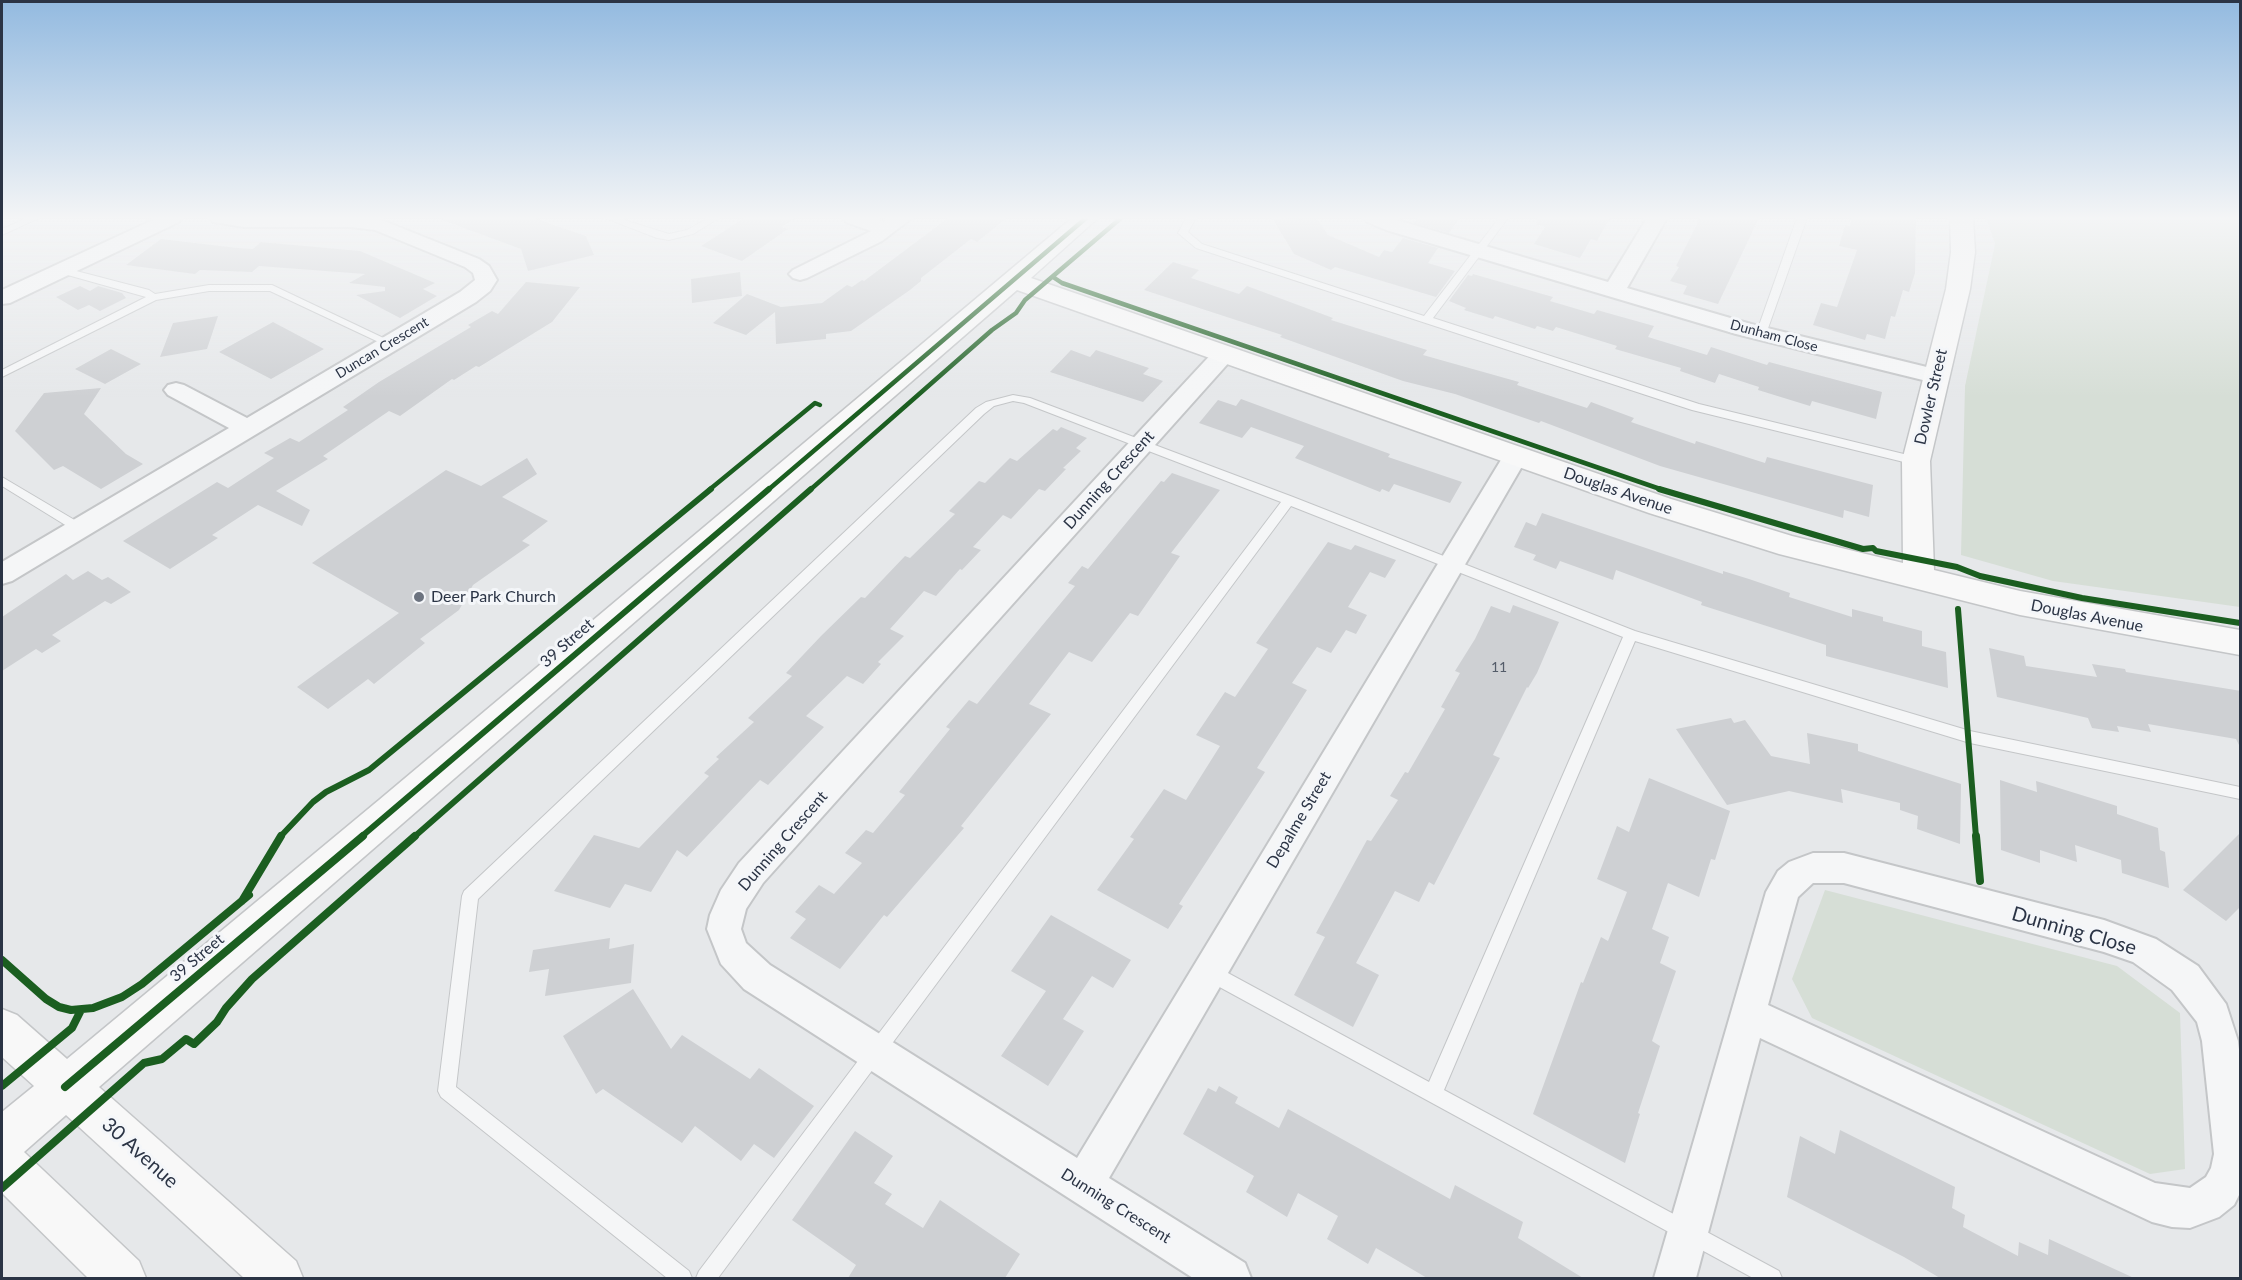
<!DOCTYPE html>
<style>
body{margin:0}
#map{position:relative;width:2242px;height:1280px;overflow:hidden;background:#e6e8ea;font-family:Lato,sans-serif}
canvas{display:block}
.frame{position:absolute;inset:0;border:3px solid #2b3445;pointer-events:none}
</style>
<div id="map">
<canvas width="2242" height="1280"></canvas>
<div class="frame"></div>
</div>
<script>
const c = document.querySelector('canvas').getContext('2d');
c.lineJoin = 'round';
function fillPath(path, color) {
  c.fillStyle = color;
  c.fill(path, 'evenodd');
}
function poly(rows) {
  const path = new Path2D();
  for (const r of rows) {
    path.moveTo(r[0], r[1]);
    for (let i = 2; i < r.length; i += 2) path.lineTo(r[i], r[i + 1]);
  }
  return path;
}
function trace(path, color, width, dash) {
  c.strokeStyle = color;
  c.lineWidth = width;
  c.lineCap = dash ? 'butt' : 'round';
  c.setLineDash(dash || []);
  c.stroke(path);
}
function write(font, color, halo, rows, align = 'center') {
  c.font = font + ' Lato,sans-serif';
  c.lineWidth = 6;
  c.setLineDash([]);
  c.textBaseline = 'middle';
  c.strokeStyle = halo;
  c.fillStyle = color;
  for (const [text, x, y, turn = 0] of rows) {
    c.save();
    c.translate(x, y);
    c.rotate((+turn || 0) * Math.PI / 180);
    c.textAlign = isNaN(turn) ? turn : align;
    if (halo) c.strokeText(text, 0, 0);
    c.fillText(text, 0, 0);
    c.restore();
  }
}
const green = poly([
 [1986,218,2240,218,2240,607,2053,581,1961,555,1965,386,1995,244],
 [1825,890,2117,966,2180,1013,2185,1169,2150,1174,1812,1018,1792,979]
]);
const building = poly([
 [443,218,534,218,586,236,594,255,528,271,521,249,442,220],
 [744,218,795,218,782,227,788,229,742,261,701,246],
 [948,218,1007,218,977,242,971,239,921,278,921,281,910,290,851,331,826,334,826,339,776,344,775,312,746,335,713,323,747,294,781,307,822,303,847,285,852,287,862,280,864,281],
 [1272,218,1318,220,1328,235,1379,257,1384,250,1392,252,1403,238,1438,248,1428,263,1455,271,1436,297,1335,267,1331,270,1294,254],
 [1418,218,1460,218,1449,233,1414,223],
 [1537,218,1610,218,1597,241,1591,239,1580,258,1534,244,1545,227,1536,224],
 [1700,218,1759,218,1718,304,1683,294,1687,286,1670,281,1679,267,1676,266],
 [1851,218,1916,218,1915,273,1909,292,1903,290,1895,317,1891,316,1885,339,1867,334,1865,340,1813,325,1821,303,1837,307,1857,250,1839,246,1845,225,1850,226],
 [161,239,238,248,253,249,261,242,360,251,435,283,423,289,437,296,400,318,356,295,385,291,385,287,349,283,365,274,259,266,252,272,200,270,195,274,126,265],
 [1173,262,1199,270,1191,278,1239,294,1247,286,1333,318,1331,320,1427,350,1423,355,1519,382,1517,385,1587,408,1591,402,1634,418,1631,422,1695,444,1696,441,1765,463,1767,457,1873,485,1869,517,1844,510,1843,518,1660,466,1541,421,1539,423,1455,394,1403,381,1280,337,1282,335,1144,290],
 [740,272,742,296,692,303,691,279],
 [1473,274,1553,297,1550,301,1594,314,1597,310,1654,326,1648,337,1707,355,1711,347,1767,365,1769,362,1882,392,1876,419,1812,401,1810,406,1758,390,1759,387,1719,374,1715,383,1680,371,1681,368,1615,349,1617,346,1556,327,1553,331,1537,326,1535,329,1495,316,1493,319,1464,310,1466,308,1449,301,1468,275,1472,276],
 [526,282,580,287,552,322,479,367,476,366,454,380,452,379,400,416,389,411,323,456,328,459,276,491,310,510,302,526,258,505,212,535,218,538,170,569,123,541,217,482,228,488,274,458,264,453,290,438,299,442,348,410,343,407,379,382,471,327,468,325,492,311,498,314],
 [80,286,90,291,98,286,122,293,126,298,100,311,89,305,78,310,56,297],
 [218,316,207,349,160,357,173,323],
 [273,322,324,349,271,379,219,352],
 [111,349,141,364,105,384,75,369],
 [1071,350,1090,357,1096,350,1149,368,1143,374,1163,381,1143,402,1050,372],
 [101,388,84,414,126,454,143,464,101,489,63,466,54,470,15,431,44,393],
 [1241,399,1390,454,1388,457,1462,482,1450,503,1394,484,1389,492,1382,489,1380,492,1295,458,1304,446,1251,427,1242,438,1199,423,1218,400,1236,406],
 [1061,427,1087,438,1076,448,1081,451,1063,468,1066,469,1045,491,1039,489,1011,519,1003,515,973,547,981,550,962,570,960,569,936,596,924,591,890,629,904,636,878,662,881,664,863,684,847,676,806,716,824,727,768,785,760,780,687,857,677,850,651,892,625,884,610,908,554,891,594,835,639,848,709,776,704,773,719,759,716,757,754,722,748,718,792,676,786,673,821,636,861,597,865,598,905,556,910,558,955,514,949,511,979,481,985,483,1010,458,1017,461,1053,429,1057,431],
 [527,458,537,474,502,497,548,521,522,541,530,545,473,585,459,610,420,639,425,643,374,684,368,679,328,709,297,687,399,613,312,563,446,470,481,486],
 [1172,473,1220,490,1171,553,1180,556,1138,616,1130,613,1092,662,1069,652,1029,704,1051,714,961,826,964,828,887,917,884,915,840,969,790,938,806,919,795,912,819,885,834,894,862,863,845,853,866,830,873,833,905,795,899,792,950,729,946,727,969,700,977,704,1075,586,1068,583,1082,566,1088,569,1161,481,1164,482],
 [1542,513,1723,574,1723,571,1749,579,1790,593,1789,597,1852,617,1852,609,1883,617,1883,621,1922,631,1922,646,1946,652,1948,688,1826,656,1826,645,1701,605,1702,602,1616,570,1613,580,1560,561,1556,569,1533,560,1536,555,1514,547,1526,522,1536,526],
 [1328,542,1351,550,1355,545,1396,560,1385,578,1370,572,1348,607,1367,615,1356,634,1346,630,1331,653,1317,647,1292,683,1307,690,1257,768,1265,772,1179,904,1183,906,1168,929,1097,890,1134,839,1130,837,1164,789,1186,800,1220,746,1196,735,1225,692,1235,697,1268,649,1256,643],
 [88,571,102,580,108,577,131,592,111,604,105,601,52,635,61,641,42,653,36,649,2,671,2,617,66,574,73,580],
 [1513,605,1559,622,1537,673,1528,688,1527,687,1493,755,1500,758,1434,885,1429,882,1419,902,1395,891,1356,963,1379,975,1353,1027,1294,995,1325,937,1316,933,1367,840,1371,841,1398,800,1390,796,1405,772,1408,773,1445,709,1441,707,1460,673,1455,671,1475,639,1491,606,1510,613],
 [1989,648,2024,656,2026,666,2097,677,2092,664,2125,669,2126,672,2241,691,2241,749,2236,739,2148,724,2151,732,2117,726,2119,732,2092,728,2088,718,1997,697],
 [1731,718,1734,723,1745,720,1771,756,1810,764,1807,733,1858,744,1858,751,1961,784,1960,844,1917,829,1918,816,1900,810,1900,803,1841,789,1843,803,1789,791,1727,805,1676,729],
 [1649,778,1730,811,1715,860,1711,859,1699,897,1668,883,1652,929,1669,937,1660,963,1676,971,1652,1041,1660,1046,1638,1113,1640,1114,1625,1163,1533,1114,1581,982,1583,983,1601,937,1608,941,1627,892,1597,879,1617,826,1629,832],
 [2000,780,2037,792,2036,781,2117,806,2117,814,2158,828,2160,850,2165,852,2169,888,2122,873,2121,860,2075,845,2077,862,2040,850,2040,863,2001,850],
 [2241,832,2241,906,2226,921,2183,890],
 [1051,915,1131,960,1113,988,1092,976,1063,1019,1084,1031,1048,1086,1001,1056,1046,991,1011,971],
 [610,938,609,949,634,944,631,983,545,996,549,969,529,972,533,950],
 [633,989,671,1049,682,1035,750,1079,759,1068,814,1106,774,1158,754,1144,741,1161,695,1126,682,1143,603,1089,596,1094,563,1036],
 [1219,1086,1238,1097,1235,1103,1279,1128,1288,1109,1450,1199,1455,1185,1523,1222,1518,1238,1583,1278,1427,1278,1376,1248,1368,1264,1327,1239,1338,1216,1298,1193,1287,1217,1246,1192,1254,1176,1183,1134,1208,1088,1216,1092],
 [1840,1130,1955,1187,1952,1208,1965,1215,1963,1227,2018,1256,2019,1242,2048,1255,2049,1239,2134,1278,1940,1278,1904,1257,1787,1197,1800,1136,1835,1154],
 [855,1131,893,1156,874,1183,892,1194,885,1204,923,1228,940,1200,1020,1254,1005,1278,848,1278,856,1265,792,1220]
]);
const lane = poly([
 [27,218,39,218,2,235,2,229,27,218],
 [605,218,618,218,669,234,687,230,708,218,719,218,693,234,669,240,657,238,605,218],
 [1186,218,1196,218,1188,232,1202,244,1424,316,1499,218,1508,218,1433,318,1699,404,1916,457,1922,461,1916,465,1692,410,1196,248,1178,233,1186,218],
 [1797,218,1807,218,1766,334,1765,336,1757,336,1756,334,1797,218],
 [61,267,149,290,155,294,209,285,272,285,394,343,393,345,385,345,270,291,209,291,156,300,2,377,2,370,146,297,57,272,57,268,61,267],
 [1013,395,1030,398,1293,497,1635,631,1970,731,2240,787,2240,799,1970,743,1635,641,1444,1090,1779,1271,1782,1278,1753,1278,1203,978,1201,972,1203,966,1209,964,1215,966,1429,1082,1623,637,1291,506,718,1278,696,1278,699,1271,1281,502,1024,403,1013,401,994,406,984,414,478,899,456,1087,689,1271,692,1278,667,1278,441,1097,438,1091,462,896,464,891,976,408,986,402,1013,395],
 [2,477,83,525,85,528,83,531,75,531,2,486,2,477]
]);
const street = poly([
 [157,218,182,218,179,222,10,303,2,304,2,290,157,218],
 [210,218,379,219,479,259,489,266,497,280,490,291,476,302,12,581,2,584,2,562,229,428,168,395,164,390,168,385,176,383,184,385,247,418,460,292,475,280,473,273,465,267,375,230,351,227,244,227,213,222,210,218],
 [843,218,872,218,884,222,889,218,912,218,882,241,807,278,800,280,793,278,789,274,793,270,871,231,846,222,843,218],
 [1364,218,1390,218,1608,282,1647,218,1667,218,1627,288,1751,324,1943,371,1947,376,1943,381,1935,383,1736,334,1386,230,1367,222,1364,218],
 [1224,347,1232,349,1235,354,1232,359,763,883,746,909,741,929,746,943,770,965,1077,1158,1507,450,1516,448,1525,450,1528,456,1109,1178,1245,1263,1251,1278,1193,1278,744,989,721,964,707,929,710,915,721,890,739,863,1216,349,1224,347],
 [1813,853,1844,853,2104,920,2156,939,2198,966,2226,1004,2238,1041,2240,1058,2240,1193,2234,1205,2219,1217,2190,1228,2172,1227,2152,1222,1760,1038,1696,1278,1654,1278,1766,892,1778,871,1789,862,1813,853],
 [1813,883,1844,883,2104,952,2133,962,2172,990,2197,1022,2202,1041,2214,1154,2211,1168,2206,1177,2190,1188,2155,1183,1768,1005,1798,897,1813,883]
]);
const secondary = poly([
 [1072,218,1098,218,1031,278,1671,499,1792,536,1903,563,1902,461,1946,289,1951,252,1950,218,1973,218,1975,252,1970,289,1930,461,1934,570,2020,591,2240,630,2240,655,2020,615,1779,554,1649,513,1017,290,99,1087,296,1261,303,1278,244,1278,66,1115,24,1152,139,1261,146,1278,88,1278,2,1193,2,1112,34,1086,2,1057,2,1009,17,1015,67,1059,379,800,1072,218]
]);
const cyclewayFar2 = poly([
 [1053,277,1062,283,1663,490],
 [709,490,815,403,820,405],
 [768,490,1086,218],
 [810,490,992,330,1016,313,1025,300,1121,218]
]);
const cyclewayFar1 = poly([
 [1659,489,1863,549,1873,548,1876,551,1957,567,1980,576,2082,598,2240,623],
 [1958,609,1976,837],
 [280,837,313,802,326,792,369,770,711,489],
 [361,837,769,489],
 [414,837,811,489]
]);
const cycleway = poly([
 [1976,836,1980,881],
 [242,901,281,836],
 [2,960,46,999,59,1007,71,1010,93,1008,122,997,142,984,249,895],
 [2,1086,72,1028,81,1010],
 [65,1087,363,836],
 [2,1188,144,1063,162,1059,186,1039,194,1044,217,1022,226,1008,252,979,415,836]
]);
const markers = [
 [419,597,6,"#6c737f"]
];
const farStreetnames = [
 ["Dunham Close",1774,336,15],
 ["Duncan Crescent",382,348,-31]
];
const numberNames = [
 ["11",1499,667]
];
const streetNames = [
 ["Dowler Street",1931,397,-77],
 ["Dunning Crescent",1109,480,-48],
 ["Douglas Avenue",1618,491,19],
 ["Douglas Avenue",2087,616,11],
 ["39 Street",567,643,-41],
 ["Depalme Street",1299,820,-59],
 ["Dunning Crescent",783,841,-49],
 ["39 Street",197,958,-40],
 ["Dunning Crescent",1116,1206,32]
];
const poiNames = [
 ["Deer Park Church",431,597]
];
const nearStreetnames = [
 ["Dunning Close",2074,931,16],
 ["30 Avenue",140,1153,42]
];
fillPath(green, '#d6ded6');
fillPath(building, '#ced0d3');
trace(lane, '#c4c6c8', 2);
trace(street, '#c4c6c8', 4);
trace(secondary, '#c4c6c8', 3);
fillPath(lane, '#f5f6f7');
fillPath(street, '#f5f6f7');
fillPath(secondary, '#f8f8f8');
trace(cyclewayFar2, '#1b5e20', 4.5);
trace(cyclewayFar1, '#1b5e20', 6);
trace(cycleway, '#1b5e20', 8);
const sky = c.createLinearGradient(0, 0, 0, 397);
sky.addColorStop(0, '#93bae0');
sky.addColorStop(0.55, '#f4f5f6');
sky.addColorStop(1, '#f4f5f600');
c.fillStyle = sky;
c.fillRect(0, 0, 2242, 397);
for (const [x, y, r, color] of markers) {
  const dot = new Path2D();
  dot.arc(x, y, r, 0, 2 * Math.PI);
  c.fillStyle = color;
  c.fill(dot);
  trace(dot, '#f4f6f9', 2);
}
write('14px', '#2b3445', '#f4f6f9', farStreetnames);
write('14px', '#545c69', null, numberNames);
write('16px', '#2b3445', '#f4f6f9', streetNames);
write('16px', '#2b3445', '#f4f6f9', poiNames, 'left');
write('20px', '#2b3445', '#f4f6f9', nearStreetnames);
</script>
